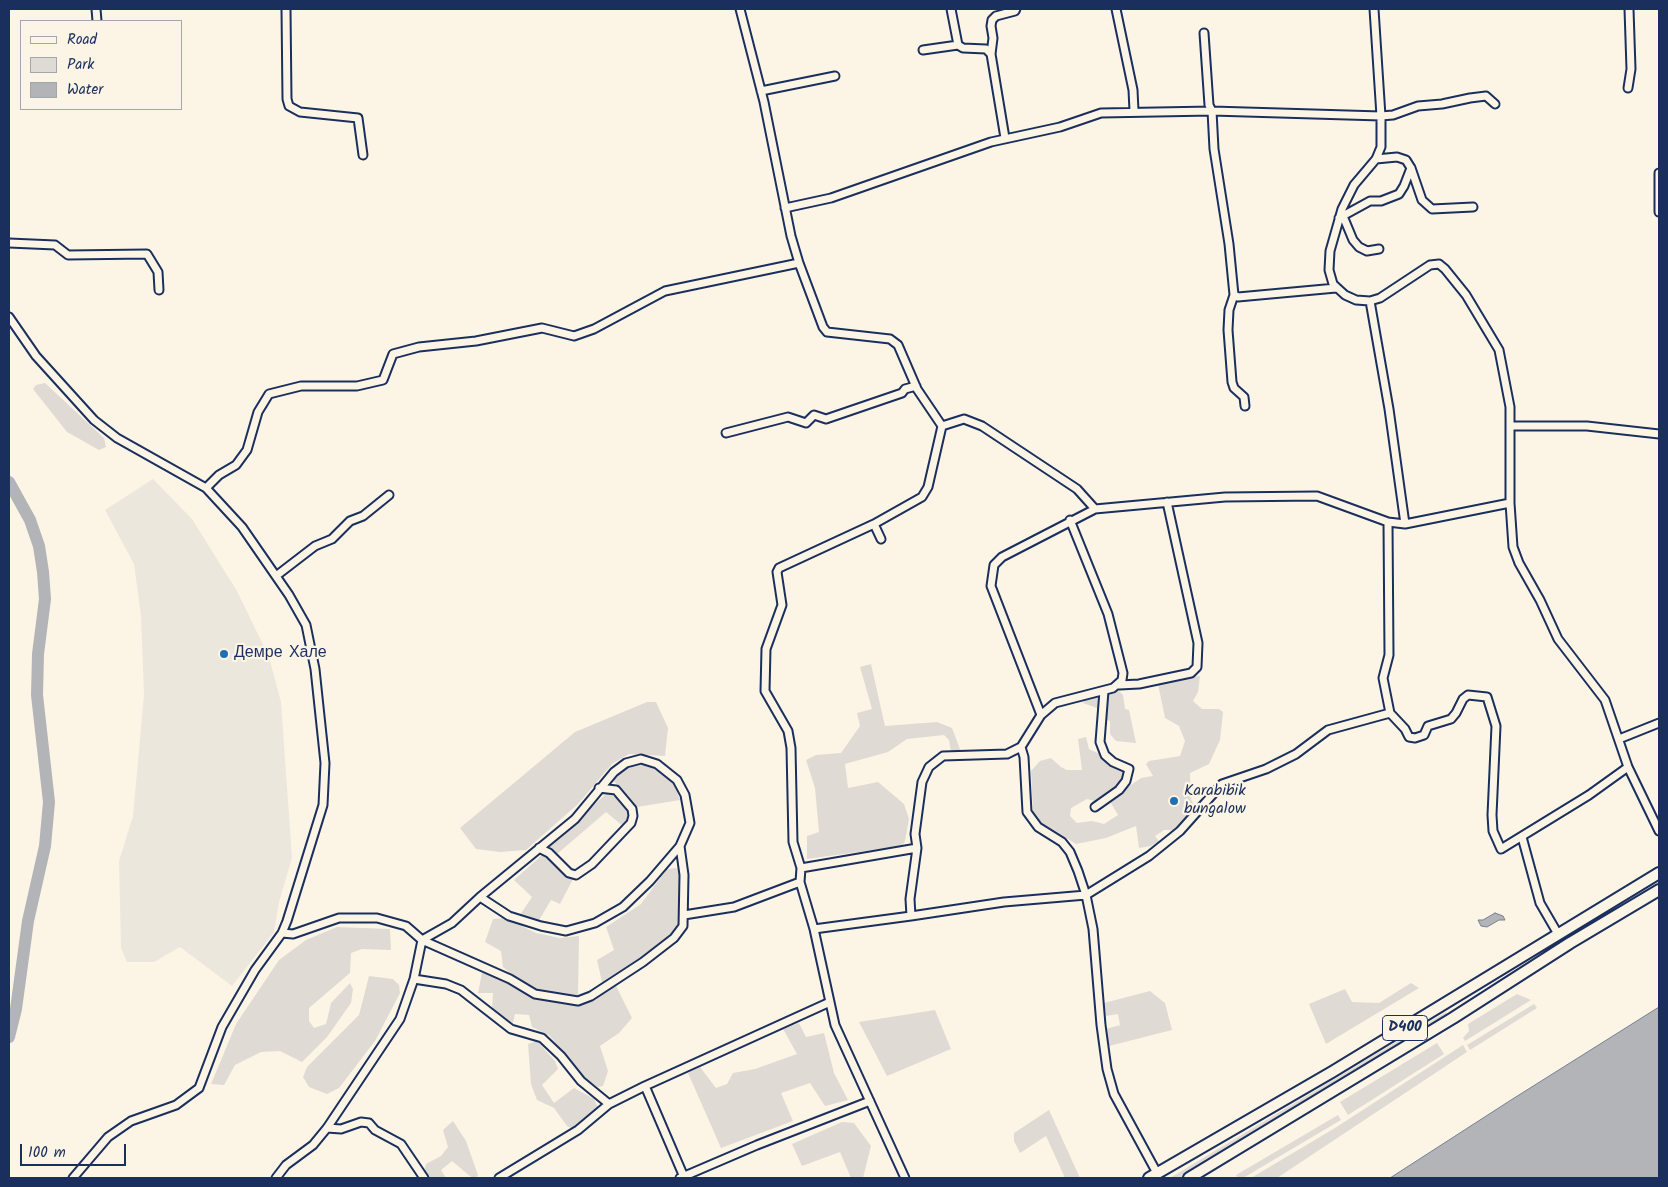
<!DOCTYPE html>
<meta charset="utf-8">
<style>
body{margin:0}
#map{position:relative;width:1668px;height:1187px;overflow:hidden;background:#fcf5e5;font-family:Kalam,sans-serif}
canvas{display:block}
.frame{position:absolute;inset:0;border:10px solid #1b2f5e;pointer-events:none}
.legend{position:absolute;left:20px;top:20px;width:162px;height:90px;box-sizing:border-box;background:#fcf5e5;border:1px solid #a2a6af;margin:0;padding:6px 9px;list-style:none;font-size:15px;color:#1b2f5e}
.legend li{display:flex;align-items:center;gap:10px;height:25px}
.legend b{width:25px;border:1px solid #a2a6af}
.scale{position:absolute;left:20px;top:1144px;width:106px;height:22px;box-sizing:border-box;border:2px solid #1b2f5e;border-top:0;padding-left:6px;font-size:15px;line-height:18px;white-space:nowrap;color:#1b2f5e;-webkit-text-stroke:4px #fcf5e5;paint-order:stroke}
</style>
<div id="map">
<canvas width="1668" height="1187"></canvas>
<div class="frame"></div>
<ul class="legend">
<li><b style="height:6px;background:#fcf5e5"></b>Road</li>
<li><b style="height:14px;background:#dfdbd4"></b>Park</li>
<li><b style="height:14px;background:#b2b4b8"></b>Water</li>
</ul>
<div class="scale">100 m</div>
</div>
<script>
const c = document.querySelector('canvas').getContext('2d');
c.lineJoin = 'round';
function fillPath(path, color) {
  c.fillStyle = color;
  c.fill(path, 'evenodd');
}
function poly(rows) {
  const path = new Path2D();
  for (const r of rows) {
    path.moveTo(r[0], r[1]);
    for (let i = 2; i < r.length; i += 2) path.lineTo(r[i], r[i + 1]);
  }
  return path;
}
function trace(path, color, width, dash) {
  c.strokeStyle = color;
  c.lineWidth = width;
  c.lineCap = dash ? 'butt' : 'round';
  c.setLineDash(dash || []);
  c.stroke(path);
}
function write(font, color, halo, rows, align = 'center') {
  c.font = font + ' Kalam,sans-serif';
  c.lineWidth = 4.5;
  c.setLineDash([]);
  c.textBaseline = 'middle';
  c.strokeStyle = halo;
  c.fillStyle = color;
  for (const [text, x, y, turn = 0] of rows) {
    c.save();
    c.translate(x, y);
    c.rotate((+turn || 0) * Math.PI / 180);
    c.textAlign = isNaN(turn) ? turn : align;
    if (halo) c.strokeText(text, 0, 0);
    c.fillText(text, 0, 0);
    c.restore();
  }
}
const built = poly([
 [153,479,192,519,237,591,269,657,281,702,292,858,279,902,274,932,232,986,180,947,154,962,127,962,121,948,119,861,133,816,144,695,141,616,134,564,105,510]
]);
const green = poly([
 [45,383,104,438,106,447,99,450,67,432,33,389,36,385],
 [871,664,885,726,937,722,952,728,961,752,951,752,949,740,944,735,907,739,888,752,845,764,848,788,878,782,904,804,909,819,905,841,902,846,807,859,807,836,819,832,815,788,806,760,816,755,841,753,860,726,857,713,872,709,860,667],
 [1200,676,1198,692,1193,701,1202,709,1219,709,1223,712,1220,740,1209,764,1190,773,1191,799,1194,805,1189,815,1173,830,1164,830,1155,836,1159,841,1151,846,1139,848,1136,826,1106,838,1076,844,1037,820,1033,813,1031,771,1040,761,1051,758,1061,767,1067,770,1082,770,1078,739,1086,737,1089,749,1102,755,1108,766,1119,768,1124,771,1124,779,1117,788,1095,801,1087,799,1071,808,1070,816,1077,823,1092,821,1104,824,1118,815,1109,800,1141,778,1153,776,1146,764,1149,761,1180,756,1185,741,1179,726,1165,718,1158,684],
 [1119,691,1123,695,1125,709,1129,710,1136,743,1116,741,1110,734,1110,721,1104,719,1105,711,1083,703,1084,700],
 [647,702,656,702,668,728,665,756,629,754,612,764,578,804,526,850,500,852,476,849,460,828,575,732],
 [639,764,655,769,673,782,680,800,637,807,612,779,628,768],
 [606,794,613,794,630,812,630,818,624,827,606,812,557,854,548,845],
 [543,854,573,879,560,904,551,900,538,922,520,915,532,897,514,880],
 [676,868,680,872,678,924,670,938,602,982,597,960,614,950,606,927,641,904,667,869],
 [505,918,536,933,560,938,579,936,578,996,534,989,513,976,503,967,501,951,485,942,493,919],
 [337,927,390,929,391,950,362,949,351,953,350,973,309,1008,309,1021,314,1028,326,1024,331,1003,350,983,353,989,351,1003,327,1037,302,1062,280,1051,261,1052,235,1065,224,1085,211,1084,236,1024,279,960,306,940],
 [482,973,503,978,531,996,583,1004,616,986,632,1018,619,1033,600,1046,608,1071,603,1086,598,1087,581,1076,550,1036,532,1027,529,1015,515,1014,513,1023,492,1010,493,993,478,993],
 [369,976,393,979,399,985,400,993,375,1041,339,1088,327,1094,309,1087,303,1077,307,1067,359,1015],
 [1411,983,1419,988,1326,1044,1309,1004,1345,989,1352,1002,1379,1003],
 [1150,991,1165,1003,1172,1030,1109,1046,1106,1029,1120,1025,1118,1014,1106,1016,1104,1003],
 [1517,994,1531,1000,1465,1041,1463,1038,1469,1031,1468,1024],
 [1534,1004,1537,1008,1470,1050,1467,1045],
 [935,1010,951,1049,887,1076,859,1022],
 [1446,1012,1449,1017,1181,1178,1170,1178],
 [799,1023,806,1037,824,1033,834,1073,848,1100,825,1106,810,1083,781,1093,793,1121,721,1148,688,1073,700,1067,716,1088,727,1084,733,1073,755,1069,797,1054,783,1029],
 [537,1041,555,1061,558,1069,542,1085,554,1103,574,1088,594,1099,599,1109,573,1129,567,1126,554,1108,537,1100,531,1084,528,1044],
 [1437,1043,1444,1054,1348,1115,1340,1102],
 [1463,1045,1467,1052,1277,1178,1251,1178,1335,1128],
 [1049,1110,1080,1178,1065,1178,1046,1136,1020,1153,1014,1141,1014,1133],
 [1338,1115,1341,1120,1243,1178,1238,1178,1236,1175],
 [453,1121,466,1141,478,1175,476,1178,471,1177,452,1161,441,1170,446,1178,427,1178,424,1173,426,1164,441,1156,448,1147,443,1130],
 [842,1122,854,1123,871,1146,863,1178,851,1178,840,1152,802,1166,792,1144]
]);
const water = poly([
 [1495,913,1503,916,1505,920,1499,920,1487,927,1481,926,1478,920,1483,920,1495,913],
 [1659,1007,1659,1178,1390,1178,1511,1100,1659,1007]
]);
const river = poly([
 [9,482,30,520,39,546,43,572,45,599,38,654,37,695,49,802,45,846,28,921,16,1009,9,1037]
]);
const minor = poly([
 [96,9,97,21],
 [286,9,287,99,289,106,300,112,358,118,363,155],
 [740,9,764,102,791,236,799,263,823,327,827,332,890,339,898,345,917,389,942,426,964,419,982,426,1077,489,1095,509,1225,497,1317,496,1388,522,1389,655,1383,678,1390,713,1405,729,1409,737,1415,738,1424,735,1428,726,1451,719,1456,713,1463,699,1468,695,1487,697,1496,726,1492,815,1493,831,1501,849,1589,795,1628,767],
 [951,9,958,45,963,48,986,49,991,54],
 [1116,9,1133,90,1134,111],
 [1374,9,1381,116,1381,147,1376,159,1354,185,1342,209,1330,251,1329,270,1333,284,1345,295,1356,300,1370,301,1380,298,1430,265,1439,264,1445,269,1466,295,1499,350,1510,407,1510,503,1513,547,1519,563,1540,600,1558,639,1605,700,1628,767,1659,831],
 [1204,33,1209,105,1212,111,1214,149,1229,244,1234,295,1238,297,1336,288],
 [923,50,958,45],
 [1628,88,1631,69,1629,9],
 [761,91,835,76],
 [1005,138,991,54,993,38,991,26,992,20,996,16,1015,11,1016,9],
 [1376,159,1397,157,1406,160,1411,168,1422,200,1432,209,1473,207],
 [1659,173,1659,212],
 [785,208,831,198,991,142,1060,127,1101,113,1212,111,1381,116,1393,115,1418,106,1442,104,1470,98,1486,96,1495,104],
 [1343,216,1353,240,1359,247,1367,251,1379,249],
 [1339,218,1370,201,1381,201,1399,194,1404,186,1411,168],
 [9,243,55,245,68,255,147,254,158,272,159,290],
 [1234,295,1229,310,1228,330,1232,382,1234,388,1244,397,1245,406],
 [1370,301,1389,409,1405,524],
 [9,317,36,356,94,420,117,438,206,488,242,527,289,595,306,625,315,669,325,763,323,805,287,921,282,933,255,970,222,1027,199,1088,176,1105,131,1121,108,1137,73,1178],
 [1511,426,1587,426,1659,434],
 [726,433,788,417,806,423,814,415,826,419,902,393,905,389,916,386],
 [206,488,219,475,236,465,247,450,258,412,269,394,301,386,357,386,383,380,393,354,419,347,476,341,542,328,574,336,594,329,665,291,799,263],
 [1095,509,1002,557,994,565,991,586,1041,715,1021,747,1024,757,1027,812,1038,827,1062,842,1070,852,1078,871,1086,895,1093,929,1101,1025,1107,1069,1114,1094,1157,1173],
 [1388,522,1405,524,1510,503],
 [874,524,881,539],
 [276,576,315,546,332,539,350,521,363,516,389,495],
 [1119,685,1139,684,1191,673,1197,667,1198,643,1167,502],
 [1041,715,1055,703,1113,688,1122,680,1123,673,1108,614,1070,520],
 [1619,739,1659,723],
 [1021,747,1007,754,943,756,929,767,922,782,915,834,917,848,910,899,911,916,1004,902,1086,895,1149,856,1180,831,1222,784,1266,769,1296,754,1328,730,1390,713],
 [1095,807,1119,790,1126,781,1129,769,1113,762,1105,755,1100,742,1104,691],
 [1522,837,1540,903,1558,934],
 [539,848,549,853,569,873,576,875,592,864,631,823,633,816,632,809,616,790,599,788],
 [801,868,793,842,791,748,788,731,765,691,766,649,782,605,777,572,779,568,874,524,922,497,928,487,942,426],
 [684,915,734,907,800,882],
 [814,929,911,916],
 [282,933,293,934,339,918,377,918,406,926,422,940,452,923,480,897,575,819,614,772,626,763,641,759,657,764,677,780,685,795,690,823,680,846,650,881,623,907,595,923,566,931,541,926,509,916,480,897],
 [414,979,446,984,461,990,511,1029,542,1038,561,1056,581,1081,609,1104,645,1086,830,1002],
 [645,1086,684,1177],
 [327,1128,341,1129,361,1122,369,1123,375,1130,401,1144,424,1178],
 [276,1178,286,1165,313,1145,327,1128,400,1019,414,979,422,940,510,979,535,994,578,1001,591,996,643,962,674,938,683,926,684,875,680,846],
 [499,1178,578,1130,609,1104],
 [680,1178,757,1145,870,1101],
 [905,1178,835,1025,814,929,800,882,801,868,917,848]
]);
const highway = poly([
 [1149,1178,1332,1072,1659,873],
 [1189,1178,1453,1018,1570,943,1659,890]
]);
const markers = [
 [224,654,5,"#1f6fb2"],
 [1174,801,5,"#1f6fb2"]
];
const shields = [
 [1405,1028,45]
];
const shieldNames = [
 ["D400",1405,1028]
];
const poiNames = [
 ["Демре Хале",234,654],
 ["Karabibik",1184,792],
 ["bungalow",1184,810]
];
fillPath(built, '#ece7dc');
fillPath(green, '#dfdbd4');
fillPath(water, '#b2b4b8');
trace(water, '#767f94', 1);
trace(river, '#b2b4b8', 12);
trace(minor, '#1b2f5e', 11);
trace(highway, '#1b2f5e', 14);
trace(minor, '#fcf5e5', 7);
trace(highway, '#fcf5e5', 10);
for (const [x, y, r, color] of markers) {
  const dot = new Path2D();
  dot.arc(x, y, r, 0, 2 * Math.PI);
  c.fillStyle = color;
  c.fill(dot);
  trace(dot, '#fcf5e5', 2);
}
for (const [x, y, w] of shields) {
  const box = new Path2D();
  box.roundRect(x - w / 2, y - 12.5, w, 25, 4);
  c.fillStyle = '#fcf5e5';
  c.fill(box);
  trace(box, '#1b2f5e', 1);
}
write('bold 15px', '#1b2f5e', null, shieldNames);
write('16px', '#1b2f5e', '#fcf5e5', poiNames, 'left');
</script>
